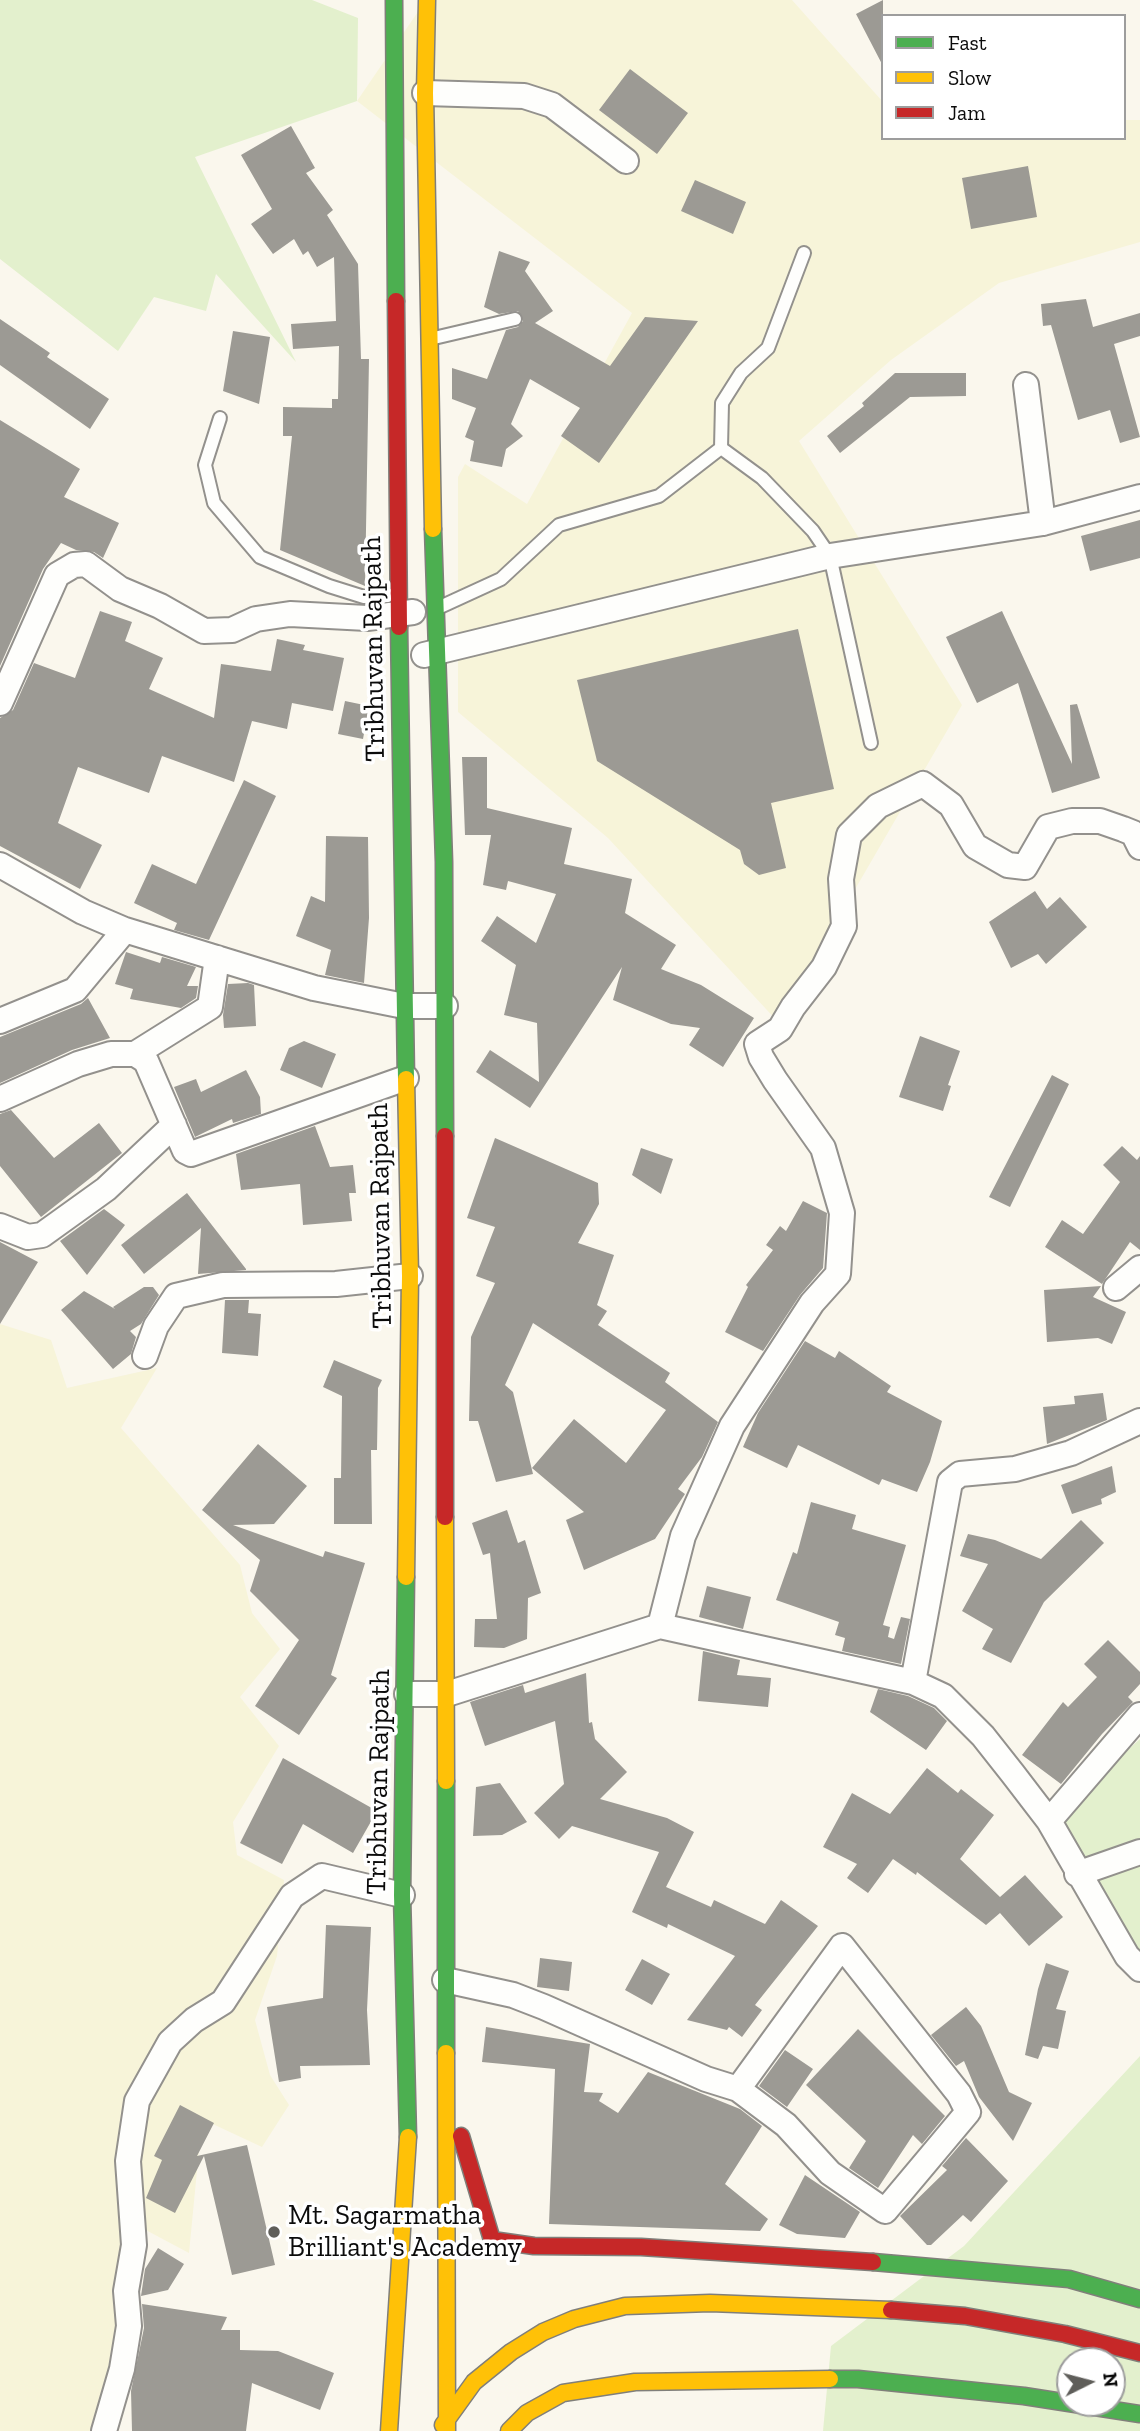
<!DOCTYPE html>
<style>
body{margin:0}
#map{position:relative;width:1140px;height:2431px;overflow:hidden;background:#faf7ed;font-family:"Zilla Slab",serif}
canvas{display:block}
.legend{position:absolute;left:881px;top:14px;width:245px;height:126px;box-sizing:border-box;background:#fff;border:2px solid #9d9d9d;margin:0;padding:9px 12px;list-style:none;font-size:21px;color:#0b0b0b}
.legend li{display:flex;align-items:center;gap:14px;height:35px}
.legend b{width:35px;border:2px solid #9d9d9d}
.north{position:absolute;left:1056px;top:2347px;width:70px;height:70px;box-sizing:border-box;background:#fff;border:2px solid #9d9d9d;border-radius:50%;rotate:84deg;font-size:19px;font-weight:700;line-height:28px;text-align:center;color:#0b0b0b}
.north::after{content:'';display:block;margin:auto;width:24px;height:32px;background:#5f5e5a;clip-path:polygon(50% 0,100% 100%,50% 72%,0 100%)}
</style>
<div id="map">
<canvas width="1140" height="2431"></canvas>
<ul class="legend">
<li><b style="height:9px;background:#4caf50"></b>Fast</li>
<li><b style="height:9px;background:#ffc107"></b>Slow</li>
<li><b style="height:9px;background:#c62828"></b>Jam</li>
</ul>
<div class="north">N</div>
</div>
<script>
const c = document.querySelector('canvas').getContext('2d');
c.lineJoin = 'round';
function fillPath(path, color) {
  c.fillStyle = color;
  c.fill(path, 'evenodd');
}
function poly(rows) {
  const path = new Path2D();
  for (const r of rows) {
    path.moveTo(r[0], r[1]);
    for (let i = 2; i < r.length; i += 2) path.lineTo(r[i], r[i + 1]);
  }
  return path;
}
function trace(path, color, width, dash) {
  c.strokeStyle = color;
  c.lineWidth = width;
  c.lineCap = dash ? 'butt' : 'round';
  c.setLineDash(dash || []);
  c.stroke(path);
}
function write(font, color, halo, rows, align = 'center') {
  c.font = font + ' "Zilla Slab",serif';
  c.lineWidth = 7;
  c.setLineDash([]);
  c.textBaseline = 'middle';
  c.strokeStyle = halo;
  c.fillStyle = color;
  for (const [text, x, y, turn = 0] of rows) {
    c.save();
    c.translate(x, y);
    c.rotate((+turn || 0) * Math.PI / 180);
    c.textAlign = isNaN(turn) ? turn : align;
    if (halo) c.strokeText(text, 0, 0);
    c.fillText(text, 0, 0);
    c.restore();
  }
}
const farmland = poly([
 [426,0,792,0,883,102,883,138,1124,138,1124,120,1140,120,1140,242,999,283,891,360,799,441,962,705,778,1022,608,838,458,712,458,477,465,464,527,504,632,313,357,101],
 [0,1324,51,1340,67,1388,157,1368,121,1428,240,1565,252,1613,280,1649,240,1697,279,1746,233,1822,237,1855,284,1880,277,1956,255,2020,270,2075,289,2105,262,2147,202,2119,189,2253,142,2228,101,2431,0,2431]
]);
const green = poly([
 [0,0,312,0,358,18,357,101,195,157,296,362,216,274,206,311,154,297,118,351,0,259],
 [1140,1739,1140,1953,1049,1821],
 [1140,2056,1140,2431,823,2431,831,2346,964,2246],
 [1070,2361,1112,2361,1112,2403,1070,2403]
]);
const building = poly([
 [883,0,883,66,856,14],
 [630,69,688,113,657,154,599,110],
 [291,126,315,168,306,173,333,210,327,215,358,264,361,359,369,359,365,586,280,550,292,436,283,436,283,407,332,408,332,399,338,399,339,346,293,349,291,324,336,321,334,257,317,267,308,251,303,255,294,239,273,254,251,224,272,209,241,155],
 [1028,166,1037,217,971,229,962,178],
 [695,180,746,202,733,234,681,211],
 [499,251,530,262,525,271,553,311,535,323,610,366,645,317,698,321,599,463,561,436,580,408,530,379,511,424,523,436,506,449,502,467,470,461,474,441,465,437,476,408,452,399,452,368,487,379,506,330,518,327,523,321,518,311,499,314,484,307],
 [1086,299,1093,327,1140,313,1140,336,1114,344,1140,437,1120,443,1110,410,1078,420,1051,325,1043,326,1041,304],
 [0,319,50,353,47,357,109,399,90,429,0,365],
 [233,331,270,337,259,404,223,391],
 [895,373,966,373,966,396,910,397,840,453,827,436,864,406,862,403],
 [0,420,80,469,64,497,119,523,103,558,94,552,76,550,61,543,43,569,0,666],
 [1140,520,1140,558,1090,571,1081,536],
 [100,611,132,622,125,641,163,658,149,689,214,718,221,664,271,671,277,639,305,645,303,650,344,658,333,711,292,703,287,729,252,721,234,782,162,756,149,793,78,767,58,823,102,845,80,889,0,846,0,718,13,710,34,663,75,678],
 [1002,611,1072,764,1070,705,1077,704,1100,778,1052,793,1018,683,977,703,946,637],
 [798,629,834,789,771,803,786,868,759,875,744,864,740,850,597,761,577,680],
 [345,701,369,706,363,739,338,734],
 [462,757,487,757,487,808,572,828,564,864,632,879,625,913,676,945,661,969,701,985,754,1018,723,1067,689,1045,700,1028,671,1024,613,1000,622,967,530,1108,476,1072,490,1050,539,1082,537,1023,504,1015,516,965,481,941,497,916,536,943,556,894,508,881,506,890,483,885,491,835,465,835],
 [244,780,276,796,209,940,174,930,177,923,134,903,152,864,196,884],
 [326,836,368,837,369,918,364,983,325,975,331,950,296,936,311,896,325,902],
 [1035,891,1047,909,1060,897,1087,927,1046,964,1038,954,1011,968,989,922],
 [126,952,160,963,162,957,196,967,187,986,198,986,196,998,181,1008,130,999,133,989,115,984],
 [248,983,254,985,256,1026,224,1028,223,1015,228,984],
 [88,998,110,1038,72,1050,0,1083,0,1037,81,1004],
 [920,1036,960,1051,948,1085,951,1086,943,1111,899,1097],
 [304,1041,336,1054,322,1088,280,1070,289,1048],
 [246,1070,260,1097,261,1114,233,1123,232,1119,195,1137,174,1087,196,1079,201,1092],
 [1052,1075,1069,1084,1010,1207,989,1197],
 [11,1110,54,1158,99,1123,122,1153,41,1217,0,1166,0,1114],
 [315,1126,330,1167,353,1165,356,1193,349,1193,352,1221,303,1225,300,1184,241,1190,236,1154],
 [495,1138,598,1183,599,1204,578,1243,614,1255,597,1305,607,1311,598,1325,670,1373,665,1382,718,1422,702,1457,678,1489,685,1494,655,1539,584,1570,566,1520,584,1512,532,1468,574,1419,626,1463,666,1410,533,1323,505,1385,513,1392,533,1474,496,1482,478,1421,469,1421,471,1337,495,1283,476,1276,495,1227,467,1218],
 [1122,1146,1137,1160,1140,1156,1140,1250,1130,1242,1102,1284,1045,1247,1062,1220,1083,1234,1120,1182,1103,1165],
 [641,1148,673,1159,661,1194,632,1175],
 [187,1193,246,1269,246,1270,198,1274,201,1228,144,1274,121,1245],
 [803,1201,827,1213,823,1268,800,1295,763,1351,725,1332,748,1287,746,1285,773,1250,766,1245,780,1226,786,1231],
 [104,1209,125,1225,87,1275,60,1241],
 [0,1242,38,1262,0,1324],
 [1101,1286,1093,1297,1126,1312,1112,1344,1098,1338,1047,1342,1044,1290],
 [144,1287,153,1287,159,1295,141,1324,130,1331,136,1337,131,1354,113,1369,61,1310,84,1291,115,1309,113,1307],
 [225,1300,249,1300,248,1313,261,1314,258,1356,222,1353],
 [805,1341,835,1358,839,1351,891,1386,887,1392,942,1421,930,1462,917,1492,882,1479,879,1485,798,1445,787,1468,743,1447,758,1413],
 [334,1360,382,1380,378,1388,377,1450,371,1450,372,1524,334,1524,334,1478,341,1478,342,1396,323,1387],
 [1103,1393,1107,1420,1047,1444,1043,1407,1075,1404,1074,1396],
 [258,1444,307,1486,274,1524,233,1525,323,1557,325,1551,365,1563,331,1675,337,1678,299,1735,255,1706,299,1640,250,1591,260,1560,202,1510],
 [1112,1466,1116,1492,1101,1499,1102,1504,1072,1514,1061,1485],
 [811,1502,856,1515,852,1529,906,1545,883,1625,890,1627,888,1637,894,1639,901,1617,910,1619,901,1664,842,1651,845,1638,835,1635,839,1622,776,1600,793,1552,797,1554],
 [507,1510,518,1543,525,1540,541,1593,528,1598,527,1639,504,1648,474,1647,475,1619,497,1619,490,1553,483,1555,472,1523],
 [1081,1520,1104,1543,1044,1602,1011,1663,982,1649,993,1629,962,1611,988,1564,960,1556,968,1534,995,1540,1041,1559],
 [707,1586,751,1597,743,1629,699,1617],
 [1108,1640,1140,1672,1140,1684,1128,1697,1133,1702,1102,1734,1061,1784,1022,1755,1063,1702,1068,1707,1097,1677,1084,1664],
 [703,1651,740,1660,737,1675,771,1678,768,1707,698,1701],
 [586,1673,589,1723,592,1722,595,1739,627,1772,600,1799,667,1818,694,1832,666,1887,711,1907,714,1900,765,1924,781,1900,818,1926,755,2005,762,2010,742,2037,729,2027,727,2030,687,2020,735,1956,668,1924,667,1928,632,1912,659,1852,572,1826,559,1839,534,1813,564,1784,555,1721,485,1746,470,1702,523,1685,525,1693],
 [878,1689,908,1696,934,1708,947,1721,926,1750,870,1712],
 [283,1758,377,1811,353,1853,303,1824,282,1864,240,1843],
 [927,1768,958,1793,961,1789,994,1815,960,1859,1000,1897,1025,1875,1063,1917,1029,1946,1000,1913,986,1925,917,1872,916,1875,893,1859,868,1893,847,1878,857,1864,823,1847,852,1793,890,1814],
 [500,1783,527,1822,502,1835,473,1836,476,1787],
 [326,1925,371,1927,367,2010,370,2065,300,2066,301,2078,279,2082,267,2007,323,1998],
 [540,1958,572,1962,569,1991,537,1987],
 [642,1959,670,1974,652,2005,625,1990],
 [1046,1963,1069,1971,1056,2009,1066,2011,1058,2049,1043,2046,1038,2059,1025,2055,1038,1989],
 [966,2007,981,2026,1009,2092,1032,2103,1013,2141,979,2097,964,2061,956,2066,931,2035],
 [486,2027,590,2044,584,2092,603,2093,599,2101,618,2113,648,2072,740,2109,762,2126,725,2184,768,2219,760,2231,549,2224,555,2069,482,2062],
 [858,2029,945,2116,922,2144,913,2135,878,2188,849,2168,866,2141,806,2085],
 [785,2050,813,2069,787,2107,759,2086],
 [180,2105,214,2123,197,2156,247,2145,275,2265,232,2275,204,2156,175,2213,146,2198,162,2160,154,2156],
 [966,2138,1008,2181,971,2222,963,2215,931,2245,927,2245,900,2216,947,2170,942,2166],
 [805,2175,860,2212,845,2238,797,2234,779,2225],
 [158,2248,184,2264,168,2290,141,2296,145,2269],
 [142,2304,227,2317,221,2330,240,2330,240,2350,278,2351,334,2373,320,2410,252,2383,246,2431,132,2431,131,2391,144,2328]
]);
const lane = poly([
 [434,338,515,319],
 [220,418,205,465,214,503,260,557,329,586,364,597,394,595],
 [721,448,722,403,741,373,768,348,804,253],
 [440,607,501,579,559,525,659,496,721,448,762,478,813,531,830,556,871,743]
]);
const street = poly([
 [425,93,524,96,552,105,626,161],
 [1026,385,1043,523],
 [424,655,830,556,1043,523,1140,497],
 [0,703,57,575,74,565,86,564,120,589,160,606,204,631,232,630,256,619,290,614,367,618,413,612],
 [0,865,83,912,125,930,314,988,404,1006,445,1006],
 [0,1021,75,990,125,930],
 [135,1054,210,1007,217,958],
 [0,1099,78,1064,111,1054,135,1054,146,1061,185,1151,191,1154,406,1078],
 [0,1226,28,1237,42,1235,106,1189,174,1125],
 [1116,1288,1140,1268],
 [145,1356,156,1326,176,1296,223,1285,336,1284,410,1276],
 [660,1626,683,1536,732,1426,812,1303,838,1274,842,1213,823,1148,775,1080,761,1057,757,1044,780,1029,793,1007,824,967,844,926,841,879,849,835,878,806,923,784,951,805,975,846,1008,865,1025,867,1048,827,1072,821,1100,821,1123,829,1133,833,1140,847],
 [913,1682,950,1482,960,1474,1015,1469,1071,1453,1140,1421],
 [407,1694,447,1694,660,1626,913,1682,943,1696,983,1736,1013,1774,1049,1821,1127,1956,1140,1969],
 [1049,1821,1140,1715],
 [1077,1874,1140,1852],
 [445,1980,513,1995,544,2007,706,2079,738,2089,786,2125,830,2173,885,2211,968,2112,959,2094,842,1946,738,2089],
 [104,2431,122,2369,129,2326,126,2291,134,2245,128,2161,137,2101,170,2042,194,2020,223,2002,292,1896,322,1876,402,1895]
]);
const fast = poly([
 [394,0,396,301],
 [433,529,444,862,445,1136],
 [399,627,406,1079],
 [406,1577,402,1895,408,2137],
 [446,1781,446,2053],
 [873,2262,1069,2279,1140,2299],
 [830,2379,858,2379,1024,2396,1140,2414]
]);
const slow = poly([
 [427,0,425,93,433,529],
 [445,1517,446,1781],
 [406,1577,410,1276,406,1079],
 [446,2053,447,2431],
 [443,2425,474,2382,511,2352,543,2332,574,2319,625,2306,710,2303,891,2310],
 [389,2431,408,2137],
 [509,2431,527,2413,563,2393,635,2382,830,2379]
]);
const jam = poly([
 [396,301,399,627],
 [445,1136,445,1517],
 [461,2136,492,2240,534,2246,641,2247,873,2262],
 [891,2310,965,2316,1065,2334,1140,2353]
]);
const markers = [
 [274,2232,7,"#5f5e5a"]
];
const streetNames = [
 ["Tribhuvan Rajpath",374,649,-91],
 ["Tribhuvan Rajpath",381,1216,-91],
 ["Tribhuvan Rajpath",379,1782,-89]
];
const poiNames = [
 ["Mt. Sagarmatha",288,2216],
 ["Brilliant's Academy",288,2248]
];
fillPath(farmland, '#f7f4d9');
fillPath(green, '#e3f0cd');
fillPath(building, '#9c9a94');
trace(lane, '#93918d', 16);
trace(street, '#93918d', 28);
trace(fast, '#807f7a', 19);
trace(slow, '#807f7a', 19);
trace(jam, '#807f7a', 19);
trace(lane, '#fefefc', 12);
trace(street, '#fefefc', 24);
trace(fast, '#4caf50', 16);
trace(slow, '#ffc107', 16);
trace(jam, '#c62828', 16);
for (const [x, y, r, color] of markers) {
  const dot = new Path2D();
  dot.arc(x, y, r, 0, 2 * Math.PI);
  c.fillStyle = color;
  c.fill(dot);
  trace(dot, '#fff', 2.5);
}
write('28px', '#0b0b0b', '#fff', streetNames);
write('28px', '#0b0b0b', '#fff', poiNames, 'left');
</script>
